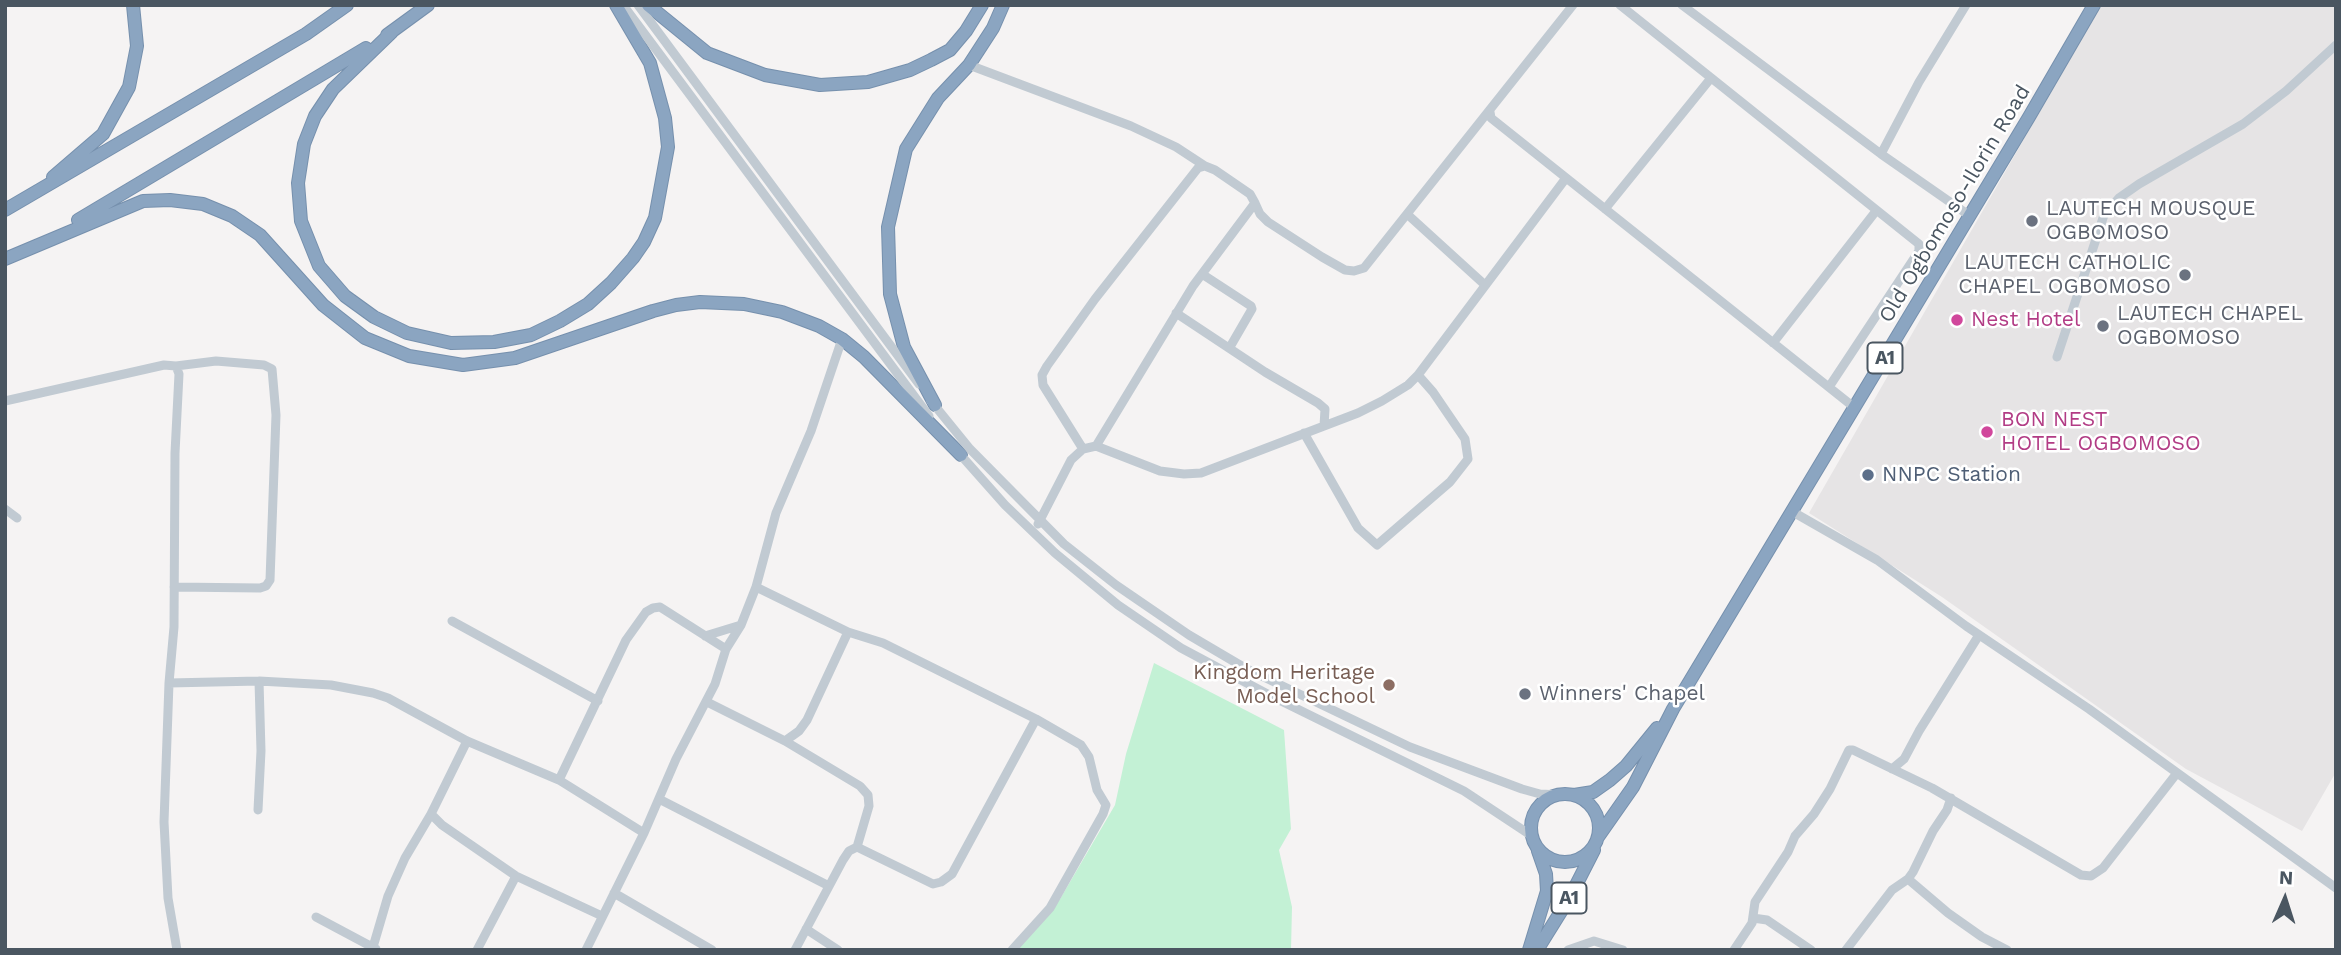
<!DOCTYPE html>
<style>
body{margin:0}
#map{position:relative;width:2341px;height:955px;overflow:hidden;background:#f5f3f3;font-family:"Work Sans",sans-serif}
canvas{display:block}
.frame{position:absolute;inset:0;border:7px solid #4a5661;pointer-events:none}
.north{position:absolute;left:2250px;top:864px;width:70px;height:70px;-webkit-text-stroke:5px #fff;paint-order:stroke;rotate:3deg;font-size:19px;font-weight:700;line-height:28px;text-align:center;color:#4a5661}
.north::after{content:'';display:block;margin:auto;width:24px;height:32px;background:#4a5661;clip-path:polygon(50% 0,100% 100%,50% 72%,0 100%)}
</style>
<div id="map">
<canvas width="2341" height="955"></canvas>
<div class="frame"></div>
<div class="north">N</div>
</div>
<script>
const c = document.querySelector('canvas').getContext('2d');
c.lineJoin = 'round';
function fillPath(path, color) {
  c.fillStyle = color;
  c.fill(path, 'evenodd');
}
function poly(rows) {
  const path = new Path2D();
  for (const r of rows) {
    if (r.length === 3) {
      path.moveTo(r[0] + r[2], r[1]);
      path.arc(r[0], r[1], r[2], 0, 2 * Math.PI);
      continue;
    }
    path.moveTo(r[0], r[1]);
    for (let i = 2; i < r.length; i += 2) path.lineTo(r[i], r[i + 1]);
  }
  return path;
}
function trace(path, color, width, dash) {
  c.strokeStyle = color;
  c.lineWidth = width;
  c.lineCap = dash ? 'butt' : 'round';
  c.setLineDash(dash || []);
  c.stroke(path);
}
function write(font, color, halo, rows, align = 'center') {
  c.font = font + ' "Work Sans",sans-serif';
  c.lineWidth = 5;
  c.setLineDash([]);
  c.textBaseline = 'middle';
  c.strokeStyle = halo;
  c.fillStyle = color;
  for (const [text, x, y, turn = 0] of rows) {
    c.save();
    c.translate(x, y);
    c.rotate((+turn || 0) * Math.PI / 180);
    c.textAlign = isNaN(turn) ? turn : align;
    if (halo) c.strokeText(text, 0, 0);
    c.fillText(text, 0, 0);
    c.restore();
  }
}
const education = poly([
 [2101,5,2336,5,2336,772,2302,831,2186,769,1942,597,1809,513]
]);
const green = poly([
 [1154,663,1284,730,1291,829,1279,850,1292,907,1291,950,1015,950,1060,899,1115,805,1126,754]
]);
const minor = poly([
 [623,5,929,416],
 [638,5,919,384],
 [1620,5,1919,244,1919,251,1829,387],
 [1682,5,1881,154,1970,216],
 [969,65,1131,126,1176,147,1205,166],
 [1490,112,1491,118,1855,408],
 [1881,154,1919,82,1966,5],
 [1605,209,1711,78],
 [1407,214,1485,285],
 [1202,274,1251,306,1252,309,1230,347],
 [1176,313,1265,372,1318,403,1325,409,1324,426],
 [1773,343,1876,211],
 [2057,357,2104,215,2119,198,2139,184,2243,124,2286,91,2336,45],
 [5,401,164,365,176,366,179,374,175,453,174,627,169,683,164,822,168,898,177,950],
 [931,401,970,449,1064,544,1116,585,1189,635,1245,668,1410,747,1522,789,1540,794,1561,795],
 [1304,433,1358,528,1377,545,1450,482,1468,459,1465,439,1433,392,1418,375],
 [1096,446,1160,471,1184,474,1201,473,1358,413,1382,401,1408,385,1418,375,1566,178],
 [1083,449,1043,385,1042,375,1047,366,1095,299,1198,168,1205,166,1215,170,1250,194,1255,203],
 [958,452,1005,505,1055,553,1118,605,1181,648,1273,697,1464,791,1532,836],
 [5,509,17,518],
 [1793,512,1877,560,1966,626,2089,709,2336,888],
 [1038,524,1071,460,1083,449,1096,446,1193,286,1255,203,1260,214,1268,222,1322,257,1345,270,1354,271,1364,268,1573,5],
 [174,587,260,588,266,586,270,580,276,415,272,369,264,365,216,361,176,366],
 [756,587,848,632,883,643,1036,719,1081,745,1089,757,1097,790,1106,805,1103,814,1050,908,1012,950],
 [452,621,598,701],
 [705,636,741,625],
 [169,683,259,681,331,685,373,693,388,698,467,741,559,780,644,833],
 [707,702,785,741,860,786,868,795,869,806,857,847,849,851,843,860,795,950],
 [467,741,431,814,442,825,516,876,602,916],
 [785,741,799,731,807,720,848,632],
 [1892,769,1904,759,1919,731,1979,635],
 [559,780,626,640,646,612,653,608,660,607,726,649],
 [659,799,829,886],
 [258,810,261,751,259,681],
 [857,847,933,884,941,882,952,874,1036,719],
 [1908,879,1948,913,1982,937,2007,950],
 [614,893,712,950],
 [316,917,376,949],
 [1753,918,1767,920,1811,950],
 [806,929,838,950],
 [373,947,388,896,405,858,431,814],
 [477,950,516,876],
 [586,950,644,833,676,759,715,684,726,649,741,625,756,587,776,513,811,431,842,339],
 [1568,950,1594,941,1623,950],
 [1734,950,1752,923,1755,902,1788,852,1795,836,1814,814,1830,789,1849,750,1853,750,1932,788,2081,875,2091,876,2103,868,2177,773],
 [1846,950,1892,890,1908,879,1913,872,1933,831,1947,810,1951,798]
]);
const highway = poly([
 [648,5,707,53,765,75,820,85,868,82,910,70,931,60,950,50,966,31,982,5],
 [392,32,333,89,315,116,304,144,298,183,301,221,319,266,345,296,374,317,407,333,451,343,494,342,531,335,560,321,588,304,611,283,633,258,644,242,655,218,668,147,665,118,650,63,616,5],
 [387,35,428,5],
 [53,177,103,134,129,87,137,46,133,5],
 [5,210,306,34,347,5],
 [78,220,366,48],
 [5,259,143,201,170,200,203,204,232,216,260,235,323,305,365,338,409,356,463,365,515,358,653,311,676,305,700,302,744,304,782,312,819,326,842,339,864,357,961,455],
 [935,405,904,347,890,294,888,227,906,149,938,98,969,65,993,28,1003,5],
 [1565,828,34],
 [1574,795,1593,792,1610,780,1626,766,1657,728],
 [1598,837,1633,787,1673,709,2029,117,2094,5],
 [1529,950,1547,891,1546,874,1538,851],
 [1537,950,1570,897,1594,850]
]);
const markers = [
 [2032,221,7,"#6b7280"],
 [2185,275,7,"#6b7280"],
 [1957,320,7,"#d1479c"],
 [2103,326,7,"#6b7280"],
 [1987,432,7,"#d1479c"],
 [1868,475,7,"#5c6f8a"],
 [1389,685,7,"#8d6e63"],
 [1525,694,7,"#6b7280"]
];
const shields = [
 [1885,358,35],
 [1569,898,35]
];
const shieldNames = [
 ["A1",1885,358],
 ["A1",1569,898]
];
const streetNames = [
 ["Old Ogbomoso-Ilorin Road",1955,204,-59]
];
const worshipNames = [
 ["LAUTECH MOUSQUE",2046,209],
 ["OGBOMOSO",2046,233],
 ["LAUTECH CATHOLIC",2171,263,"right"],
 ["CHAPEL OGBOMOSO",2171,287,"right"],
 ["LAUTECH CHAPEL",2117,314],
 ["OGBOMOSO",2117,338],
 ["Winners' Chapel",1539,694]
];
const hotelNames = [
 ["Nest Hotel",1971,320],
 ["BON NEST",2001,420],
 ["HOTEL OGBOMOSO",2001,444]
];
const serviceNames = [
 ["NNPC Station",1882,475]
];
const educationNames = [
 ["Kingdom Heritage",1375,673],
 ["Model School",1375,697]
];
fillPath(education, '#e6e4e5');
fillPath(green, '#c3f1d5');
trace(highway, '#7690ad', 14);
trace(minor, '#c1cad2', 9);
trace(highway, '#8ba5c1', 12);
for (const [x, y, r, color] of markers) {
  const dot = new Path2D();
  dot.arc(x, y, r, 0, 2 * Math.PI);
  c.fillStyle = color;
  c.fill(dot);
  trace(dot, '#fff', 2.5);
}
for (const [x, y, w] of shields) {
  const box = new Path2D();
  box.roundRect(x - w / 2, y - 15.5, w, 31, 5);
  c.fillStyle = '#fff';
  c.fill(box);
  trace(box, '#4a5661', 2);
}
write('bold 19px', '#4a5661', null, shieldNames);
write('21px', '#4a5661', '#fff', streetNames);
write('21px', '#5b616d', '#fff', worshipNames, 'left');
write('21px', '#b23c85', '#fff', hotelNames, 'left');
write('21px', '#4e5e75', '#fff', serviceNames, 'left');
write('21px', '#785e54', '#fff', educationNames, 'right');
</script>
